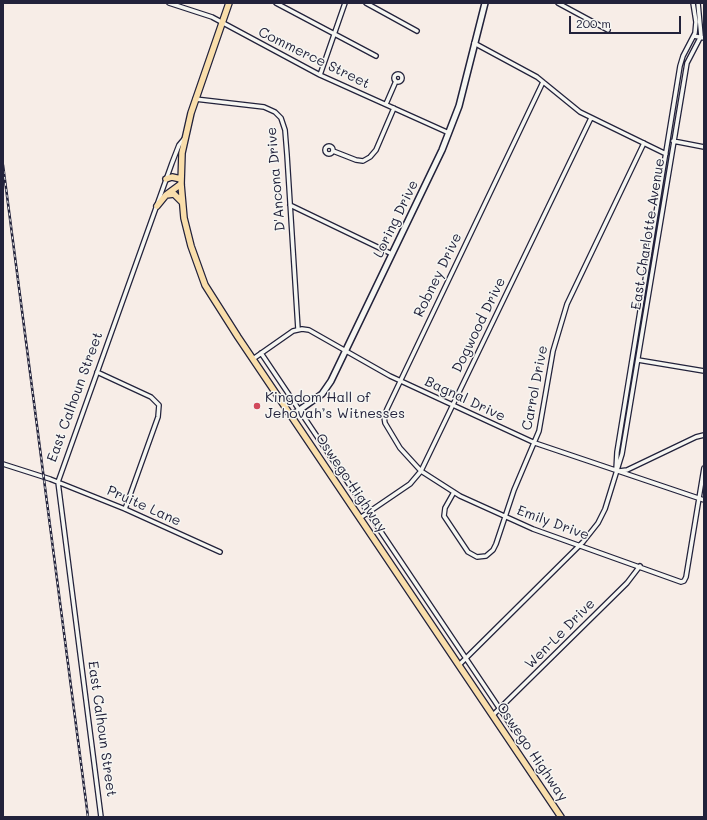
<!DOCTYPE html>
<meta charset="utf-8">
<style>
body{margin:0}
#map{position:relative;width:707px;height:820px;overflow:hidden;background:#f7ede7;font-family:Mali,sans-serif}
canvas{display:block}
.frame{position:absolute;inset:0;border:4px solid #22223b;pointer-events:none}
.scale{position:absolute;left:569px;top:16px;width:112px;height:18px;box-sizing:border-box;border:2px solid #22223b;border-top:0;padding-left:5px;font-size:12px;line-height:14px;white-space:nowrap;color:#22223b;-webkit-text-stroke:3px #f6f6f2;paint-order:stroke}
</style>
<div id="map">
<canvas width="707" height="820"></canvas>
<div class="frame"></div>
<div class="scale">200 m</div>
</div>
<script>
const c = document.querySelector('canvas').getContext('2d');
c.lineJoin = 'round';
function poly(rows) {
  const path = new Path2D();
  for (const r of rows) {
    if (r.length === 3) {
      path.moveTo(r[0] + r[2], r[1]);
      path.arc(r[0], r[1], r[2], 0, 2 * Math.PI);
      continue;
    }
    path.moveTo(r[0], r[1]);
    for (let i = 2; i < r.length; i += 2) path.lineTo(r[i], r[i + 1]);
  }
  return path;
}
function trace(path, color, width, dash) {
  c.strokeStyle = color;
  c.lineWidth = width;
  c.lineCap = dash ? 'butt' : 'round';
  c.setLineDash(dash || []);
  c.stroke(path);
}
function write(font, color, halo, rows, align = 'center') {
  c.font = font + ' Mali,sans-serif';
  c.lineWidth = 3;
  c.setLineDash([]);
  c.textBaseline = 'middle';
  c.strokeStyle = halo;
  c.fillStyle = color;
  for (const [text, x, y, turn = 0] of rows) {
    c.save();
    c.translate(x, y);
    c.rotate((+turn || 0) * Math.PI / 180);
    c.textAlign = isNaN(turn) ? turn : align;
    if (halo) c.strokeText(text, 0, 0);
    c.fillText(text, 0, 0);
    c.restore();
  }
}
const street = poly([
 [169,3,212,17,320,75,449,133],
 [276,3,376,56],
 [366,3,417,31],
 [558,3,608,30],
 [694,36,704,38],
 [474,43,537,77,580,112,666,154],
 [398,78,4],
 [320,75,345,3],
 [543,82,387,409,384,417,385,423,400,448,421,471,460,496,533,529,681,582,684,581,686,577,704,468],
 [195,99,264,107,275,112,281,118,285,130,287,155,298,329],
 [386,104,396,81],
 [673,141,704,147],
 [329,150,4],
 [333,151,356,160,363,161,370,157,376,150,394,108],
 [290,205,392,254],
 [261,353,514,730],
 [253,359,293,331,302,329,309,330,390,376,535,443,704,500],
 [638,360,704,371],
 [97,372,151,397,159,405,158,417,125,509],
 [3,464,50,479,125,509,220,552],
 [616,470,617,452,680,66,683,56,695,33,696,22,693,3],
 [619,471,627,470,696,437,704,435],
 [454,492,445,508,444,516,468,552,477,557,486,556,493,550,496,544,514,490,539,431,553,351,567,304,644,143],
 [360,518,410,484,421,471,591,118],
 [459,665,583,542,598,523,605,509,622,454,687,63,701,36,698,3],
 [493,715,627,583,640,566],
 [101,817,58,482,172,163,179,145,184,139]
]);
const secondary = poly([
 [291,416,322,394,331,381,442,150,459,106,485,3]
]);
const primary = poly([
 [229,3,191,113,182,153,181,184,184,218,191,246,205,285,238,337,561,817],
 [166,179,172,177,181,179],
 [166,195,174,194,182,202],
 [157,206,166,195,181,184]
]);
const rail = poly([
 [3,165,88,817]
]);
const markers = [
 [257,406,4,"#d1495b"]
];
const streetNames = [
 ["Commerce Street",314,58,26],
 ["D'Ancona Drive",276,179,-95],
 ["Loring Drive",396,219,-64],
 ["East Charlotte Avenue",648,234,-81],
 ["Robney Drive",438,275,-64],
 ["Dogwood Drive",479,325,-64],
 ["Carrol Drive",535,388,-79],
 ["East Calhoun Street",75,397,-70],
 ["Bagnal Drive",465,399,25],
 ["Oswego Highway",351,483,56],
 ["Pruite Lane",144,506,24],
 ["Emily Drive",553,523,20],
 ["Wen-Le Drive",560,634,-45],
 ["East Calhoun Street",102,729,82],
 ["Oswego Highway",532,752,56]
];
const poiNames = [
 ["Kingdom Hall of",265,398],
 ["Jehovah’s Witnesses",265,414]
];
trace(street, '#22223b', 6);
trace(secondary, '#22223b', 8);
trace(primary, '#22223b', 8);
trace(street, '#f6f6f2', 3.5);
trace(secondary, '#f6f6f2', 5);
trace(primary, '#f9deab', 5.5);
trace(rail, '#22223b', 2.5);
trace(rail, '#f6f6f2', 1, [3]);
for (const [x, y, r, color] of markers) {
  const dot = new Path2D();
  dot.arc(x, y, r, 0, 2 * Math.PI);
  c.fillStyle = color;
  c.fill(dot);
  trace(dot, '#f6f6f2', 1.5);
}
write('14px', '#22223b', '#f6f6f2', streetNames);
write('14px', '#22223b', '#f6f6f2', poiNames, 'left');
</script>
